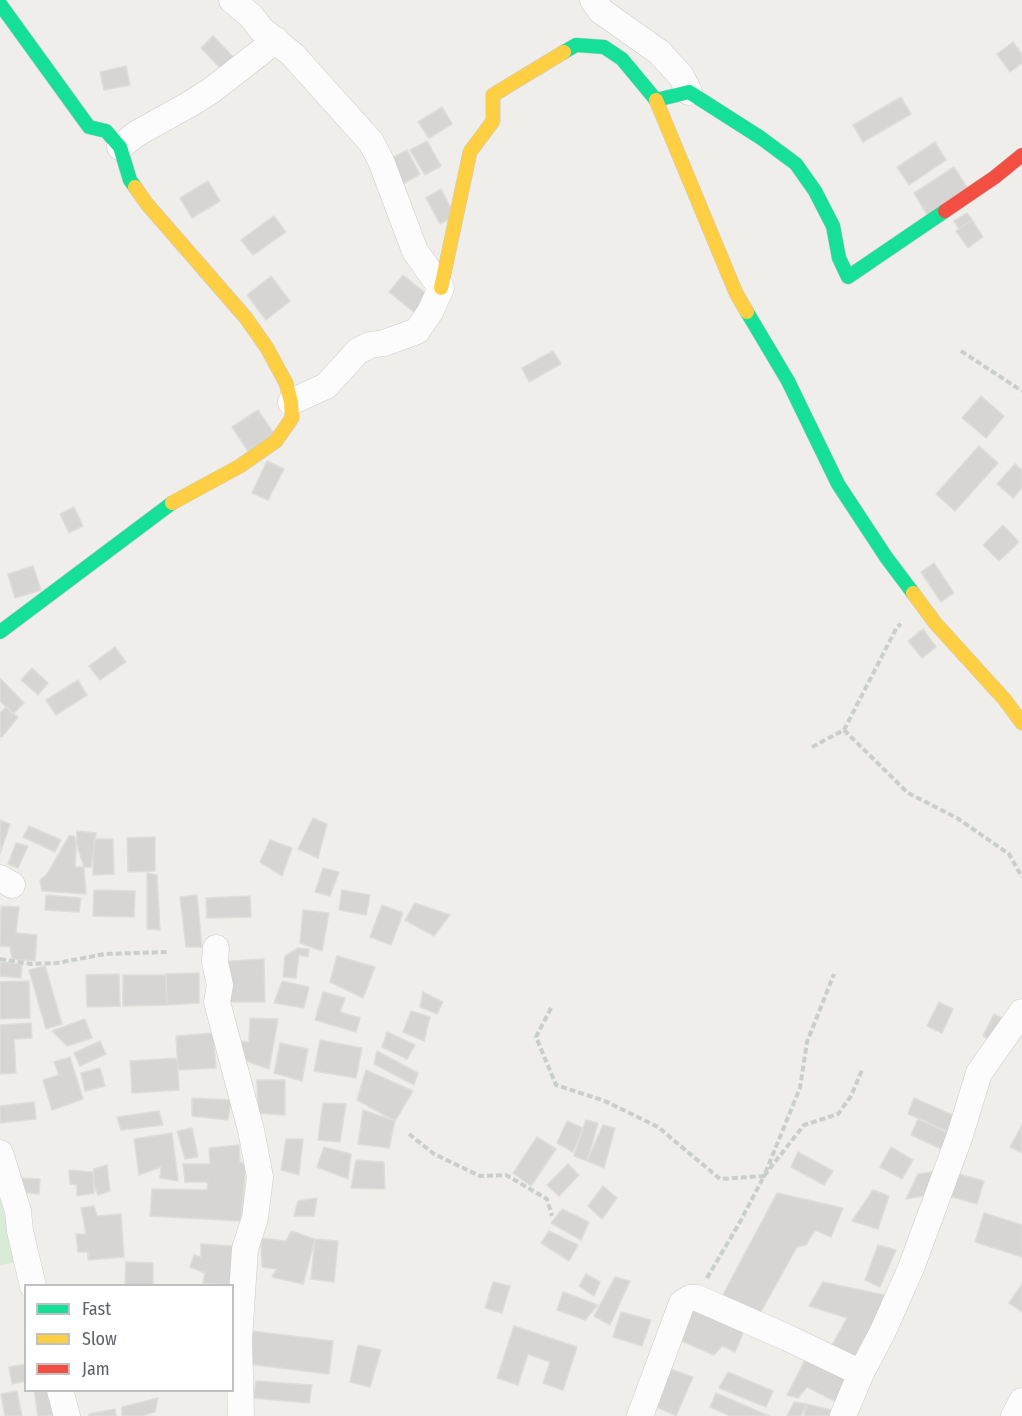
<!DOCTYPE html>
<style>
body{margin:0}
#map{position:relative;width:1022px;height:1416px;overflow:hidden;background:#efeeea;font-family:"Fira Sans Condensed",sans-serif}
canvas{display:block}
.legend{position:absolute;left:24px;top:1284px;width:210px;height:108px;box-sizing:border-box;background:#fff;border:2px solid #bfc1c3;margin:0;padding:8px 10px;list-style:none;font-size:18px;color:#5f6368}
.legend li{display:flex;align-items:center;gap:12px;height:30px}
.legend b{width:30px;border:2px solid #bfc1c3}
</style>
<div id="map">
<canvas width="1022" height="1416"></canvas>
<ul class="legend">
<li><b style="height:8px;background:#16e098"></b>Fast</li>
<li><b style="height:8px;background:#ffcf43"></b>Slow</li>
<li><b style="height:8px;background:#f24e42"></b>Jam</li>
</ul>
</div>
<script>
const c = document.querySelector('canvas').getContext('2d');
c.lineJoin = 'round';
function fillPath(path, color) {
  c.fillStyle = color;
  c.fill(path, 'evenodd');
}
function poly(rows) {
  const path = new Path2D();
  for (const r of rows) {
    path.moveTo(r[0], r[1]);
    for (let i = 2; i < r.length; i += 2) path.lineTo(r[i], r[i + 1]);
  }
  return path;
}
function trace(path, color, width, dash) {
  c.strokeStyle = color;
  c.lineWidth = width;
  c.lineCap = dash ? 'butt' : 'round';
  c.setLineDash(dash || []);
  c.stroke(path);
}
const green = poly([
 [0,1198,17,1262,0,1265]
]);
const building = poly([
 [213,36,238,62,226,74,201,48,213,36],
 [1013,42,1022,54,1022,63,1010,72,997,54,1013,42],
 [126,66,130,85,104,90,100,72,126,66],
 [901,97,911,114,863,142,853,125,901,97],
 [442,107,452,124,429,138,418,122,442,107],
 [427,141,441,166,425,175,410,150,427,141],
 [935,142,946,160,909,185,897,167,935,142],
 [407,150,420,174,401,185,387,161,407,150],
 [954,167,968,189,928,216,914,193,954,167],
 [208,181,220,201,192,218,180,198,208,181],
 [441,189,455,216,440,224,426,198,441,189],
 [967,213,972,220,959,229,954,221,967,213],
 [274,216,286,232,253,255,241,240,274,216],
 [972,220,983,237,968,248,956,231,972,220],
 [403,275,434,300,420,317,389,292,403,275],
 [271,276,290,301,266,320,247,295,271,276],
 [553,351,561,364,529,382,522,368,553,351],
 [981,396,1004,416,986,438,962,418,981,396],
 [258,410,274,434,248,451,232,427,258,410],
 [979,446,998,463,955,511,936,494,979,446],
 [267,461,284,469,268,500,252,493,267,461],
 [1015,464,1022,470,1022,488,1013,498,997,484,1015,464],
 [74,507,83,526,69,533,60,514,74,507],
 [1003,525,1019,542,999,561,983,545,1003,525],
 [934,563,954,593,941,602,921,572,934,563],
 [33,566,41,590,15,598,8,574,33,566],
 [923,629,936,647,922,658,908,641,923,629],
 [115,647,126,662,100,680,89,666,115,647],
 [32,668,48,683,38,695,21,680,32,668],
 [0,678,24,703,13,714,0,701,0,678],
 [78,680,87,695,56,715,46,700,78,680],
 [6,707,18,717,2,737,0,736,0,713,6,707],
 [313,818,327,824,318,858,298,849,313,818],
 [0,820,10,824,0,854,0,820],
 [29,826,61,840,55,852,23,837,29,826],
 [77,831,96,833,91,867,75,867,77,831],
 [69,836,74,836,84,867,86,894,42,891,40,880,47,874,69,836],
 [155,837,155,871,128,872,127,838,155,837],
 [94,839,113,839,114,874,93,875,94,839],
 [270,840,292,848,282,876,260,862,270,840],
 [16,843,28,846,18,868,8,864,16,843],
 [323,868,339,872,330,896,315,892,323,868],
 [147,873,157,875,160,930,147,929,147,873],
 [94,890,135,891,134,917,93,916,94,890],
 [342,890,370,895,366,915,339,910,342,890],
 [46,895,81,898,79,912,45,910,46,895],
 [197,895,202,947,186,947,180,897,197,895],
 [250,896,251,917,207,918,206,898,250,896],
 [415,903,450,915,434,936,405,920,415,903],
 [382,905,403,913,391,945,370,937,382,905],
 [1,906,19,907,16,933,37,935,35,961,12,959,10,947,0,946,1,906],
 [303,910,329,913,322,951,300,943,303,910],
 [298,948,309,949,308,957,299,955,296,978,283,977,285,956,298,948],
 [337,956,375,967,363,998,330,982,337,956],
 [264,959,265,1002,217,1002,215,962,264,959],
 [0,962,22,964,21,978,0,976,0,962],
 [45,966,62,1024,46,1029,29,970,45,966],
 [199,973,199,1003,167,1005,166,974,199,973],
 [119,974,120,1006,87,1007,86,975,119,974],
 [123,975,166,975,167,1005,123,1006,123,975],
 [29,981,30,1018,0,1019,0,982,29,981],
 [282,981,309,987,304,1008,274,1003,282,981],
 [323,992,345,998,340,1012,360,1018,356,1032,315,1020,323,992],
 [423,992,443,1002,437,1014,420,1007,423,992],
 [939,1002,953,1009,942,1033,927,1026,939,1002],
 [411,1011,430,1017,424,1041,403,1032,411,1011],
 [994,1014,1009,1022,998,1044,983,1036,994,1014],
 [250,1018,278,1019,269,1069,238,1058,240,1041,249,1042,250,1018],
 [85,1019,92,1038,67,1046,52,1031,85,1019],
 [31,1023,32,1038,14,1039,16,1073,0,1074,0,1025,31,1023],
 [387,1032,415,1045,407,1059,382,1047,387,1032],
 [213,1033,216,1068,178,1070,176,1036,213,1033],
 [320,1040,362,1048,356,1078,314,1071,320,1040],
 [100,1041,106,1054,80,1066,74,1053,100,1041],
 [280,1043,308,1049,302,1081,274,1073,280,1043],
 [377,1051,418,1073,414,1085,374,1064,377,1051],
 [70,1057,83,1099,52,1110,43,1080,59,1075,54,1062,70,1057],
 [177,1058,179,1090,132,1093,130,1061,177,1058],
 [100,1068,105,1086,85,1091,81,1073,100,1068],
 [366,1070,413,1091,395,1121,357,1100,366,1070],
 [257,1080,285,1080,285,1115,258,1113,257,1080],
 [192,1098,231,1100,228,1120,192,1116,192,1098],
 [914,1098,964,1120,957,1135,908,1114,914,1098],
 [34,1102,36,1119,0,1123,0,1106,34,1102],
 [323,1103,346,1104,340,1142,318,1140,323,1103],
 [363,1110,395,1121,389,1148,358,1144,363,1110],
 [159,1111,163,1125,121,1130,117,1117,159,1111],
 [918,1119,957,1137,950,1153,911,1135,918,1119],
 [586,1120,598,1123,587,1161,574,1156,586,1120],
 [567,1121,583,1128,573,1152,557,1143,567,1121],
 [603,1125,615,1128,604,1168,587,1161,603,1125],
 [1022,1125,1022,1153,1010,1147,1022,1125],
 [192,1128,198,1157,185,1159,177,1131,192,1128],
 [172,1133,178,1181,160,1178,161,1167,139,1175,134,1139,172,1133],
 [537,1137,556,1149,531,1186,513,1173,537,1137],
 [286,1139,303,1139,299,1175,281,1170,286,1139],
 [239,1145,240,1162,246,1164,241,1221,150,1216,152,1189,207,1190,208,1182,185,1182,183,1164,210,1164,209,1148,239,1145],
 [324,1147,351,1154,348,1179,317,1167,324,1147],
 [891,1147,913,1160,902,1179,880,1167,891,1147],
 [798,1152,833,1171,824,1185,791,1167,798,1152],
 [356,1160,384,1162,385,1189,351,1188,356,1160],
 [568,1164,579,1175,559,1196,547,1185,568,1164],
 [107,1165,110,1191,98,1195,93,1182,94,1169,107,1165],
 [69,1170,93,1172,94,1193,77,1196,77,1185,70,1184,69,1170],
 [932,1172,929,1195,906,1199,918,1174,932,1172],
 [956,1173,984,1181,977,1204,949,1196,956,1173],
 [22,1178,40,1179,39,1194,21,1192,22,1178],
 [603,1186,617,1198,602,1219,588,1206,603,1186],
 [873,1190,889,1196,878,1229,852,1221,873,1190],
 [777,1193,843,1208,831,1237,815,1230,806,1245,797,1247,758,1317,718,1304,777,1193],
 [317,1198,314,1216,294,1216,298,1201,317,1198],
 [94,1206,97,1216,121,1214,124,1257,88,1260,88,1252,78,1252,76,1234,86,1234,81,1208,94,1206],
 [562,1209,589,1222,581,1240,551,1223,562,1209],
 [984,1213,1022,1225,1022,1257,975,1242,984,1213],
 [291,1231,315,1239,303,1284,272,1277,277,1269,262,1267,261,1238,286,1241,291,1231],
 [549,1231,578,1245,569,1261,541,1243,549,1231],
 [315,1239,338,1241,334,1282,311,1279,315,1239],
 [201,1244,233,1246,232,1285,203,1283,205,1273,190,1267,194,1255,201,1257,201,1244],
 [878,1245,896,1250,880,1287,865,1280,878,1245],
 [126,1262,153,1263,153,1286,125,1286,126,1262],
 [586,1274,600,1282,594,1296,579,1286,586,1274],
 [615,1277,630,1281,610,1325,594,1316,615,1277],
 [493,1282,510,1286,502,1313,485,1308,493,1282],
 [823,1282,894,1297,862,1364,828,1352,847,1318,809,1306,823,1282],
 [1022,1284,1022,1312,1009,1303,1022,1284],
 [563,1292,598,1305,585,1320,557,1310,563,1292],
 [697,1304,747,1324,735,1352,722,1346,714,1355,677,1339,697,1304],
 [621,1312,651,1320,642,1346,613,1337,621,1312],
 [514,1326,577,1347,563,1390,543,1383,550,1362,528,1354,518,1385,497,1378,514,1326],
 [252,1331,333,1341,329,1374,247,1364,252,1331],
 [358,1345,381,1350,370,1387,350,1382,358,1345],
 [805,1360,857,1376,840,1404,807,1387,798,1398,787,1395,805,1360],
 [26,1364,26,1381,12,1384,9,1367,26,1364],
 [670,1369,693,1377,676,1416,655,1406,670,1369],
 [728,1372,773,1391,766,1407,719,1388,728,1372],
 [256,1381,312,1385,309,1403,253,1398,256,1381],
 [34,1390,49,1390,53,1415,38,1416,34,1390],
 [17,1391,22,1416,5,1416,1,1394,17,1391],
 [716,1393,769,1416,730,1416,710,1407,716,1393],
 [158,1398,155,1412,141,1416,122,1416,122,1407,158,1398],
 [794,1402,807,1404,801,1416,787,1416,794,1402],
 [807,1404,831,1410,830,1416,804,1416,807,1404],
 [115,1409,116,1416,89,1416,89,1414,115,1409]
]);
const path = poly([
 [961,351,1022,391],
 [844,730,908,793,957,818,1009,854,1022,877],
 [812,747,844,730,897,627,901,624],
 [0,959,31,964,57,963,105,954,168,952],
 [551,1008,536,1037,556,1085,605,1101,658,1127,720,1179,764,1176,800,1088,807,1042,834,974],
 [409,1134,434,1154,480,1176,506,1175,547,1199,552,1216],
 [707,1278,740,1222,764,1176,804,1125,838,1114,851,1096,862,1070]
]);
const street = poly([
 [232,0,251,16,261,29,293,55,371,142,381,161,415,251,441,288,430,312,417,331,384,343,370,345,358,351,326,386,291,402],
 [593,0,601,11,659,52,681,76,689,92],
 [120,147,136,134,190,104,212,90,276,40],
 [0,878,12,885],
 [216,948,215,962,220,985,217,1002,251,1130,260,1177,255,1218,245,1249,239,1339,241,1416],
 [0,1153,18,1211,20,1231,33,1286],
 [60,1390,67,1416],
 [640,1416,682,1303,690,1298,697,1298,788,1338,861,1373],
 [843,1416,861,1373,883,1331,911,1268,959,1138,979,1073,1022,1012],
 [1014,1416,1022,1401]
]);
const fast = poly([
 [0,4,89,127,106,131,120,147,130,180,135,187],
 [564,52,576,45,604,47,622,59,656,100,689,92,761,138,796,164,815,191,833,226,839,258,848,277,945,211],
 [747,312,788,381,838,484,886,557,913,593],
 [0,632,172,503]
]);
const slow = poly([
 [656,100,736,293,747,312],
 [135,187,147,204,246,318,267,348,286,383,291,402,292,418,276,441,240,466,172,503],
 [441,288,470,152,493,121,493,95,564,52],
 [913,593,936,624,1005,700,1022,723]
]);
const jam = poly([
 [945,211,995,177,1022,155]
]);
fillPath(green, '#d8ebd6');
fillPath(building, '#d6d5d3');
trace(building, '#deddd9', 1.5);
trace(street, '#cbcccc', 27);
trace(fast, '#cacacb', 15);
trace(slow, '#cacacb', 15);
trace(jam, '#cacacb', 15);
trace(path, '#cacfcc', 4, [6, 3]);
trace(street, '#fdfcfc', 26);
trace(fast, '#16e098', 14);
trace(slow, '#ffcf43', 14);
trace(jam, '#f24e42', 14);
</script>
